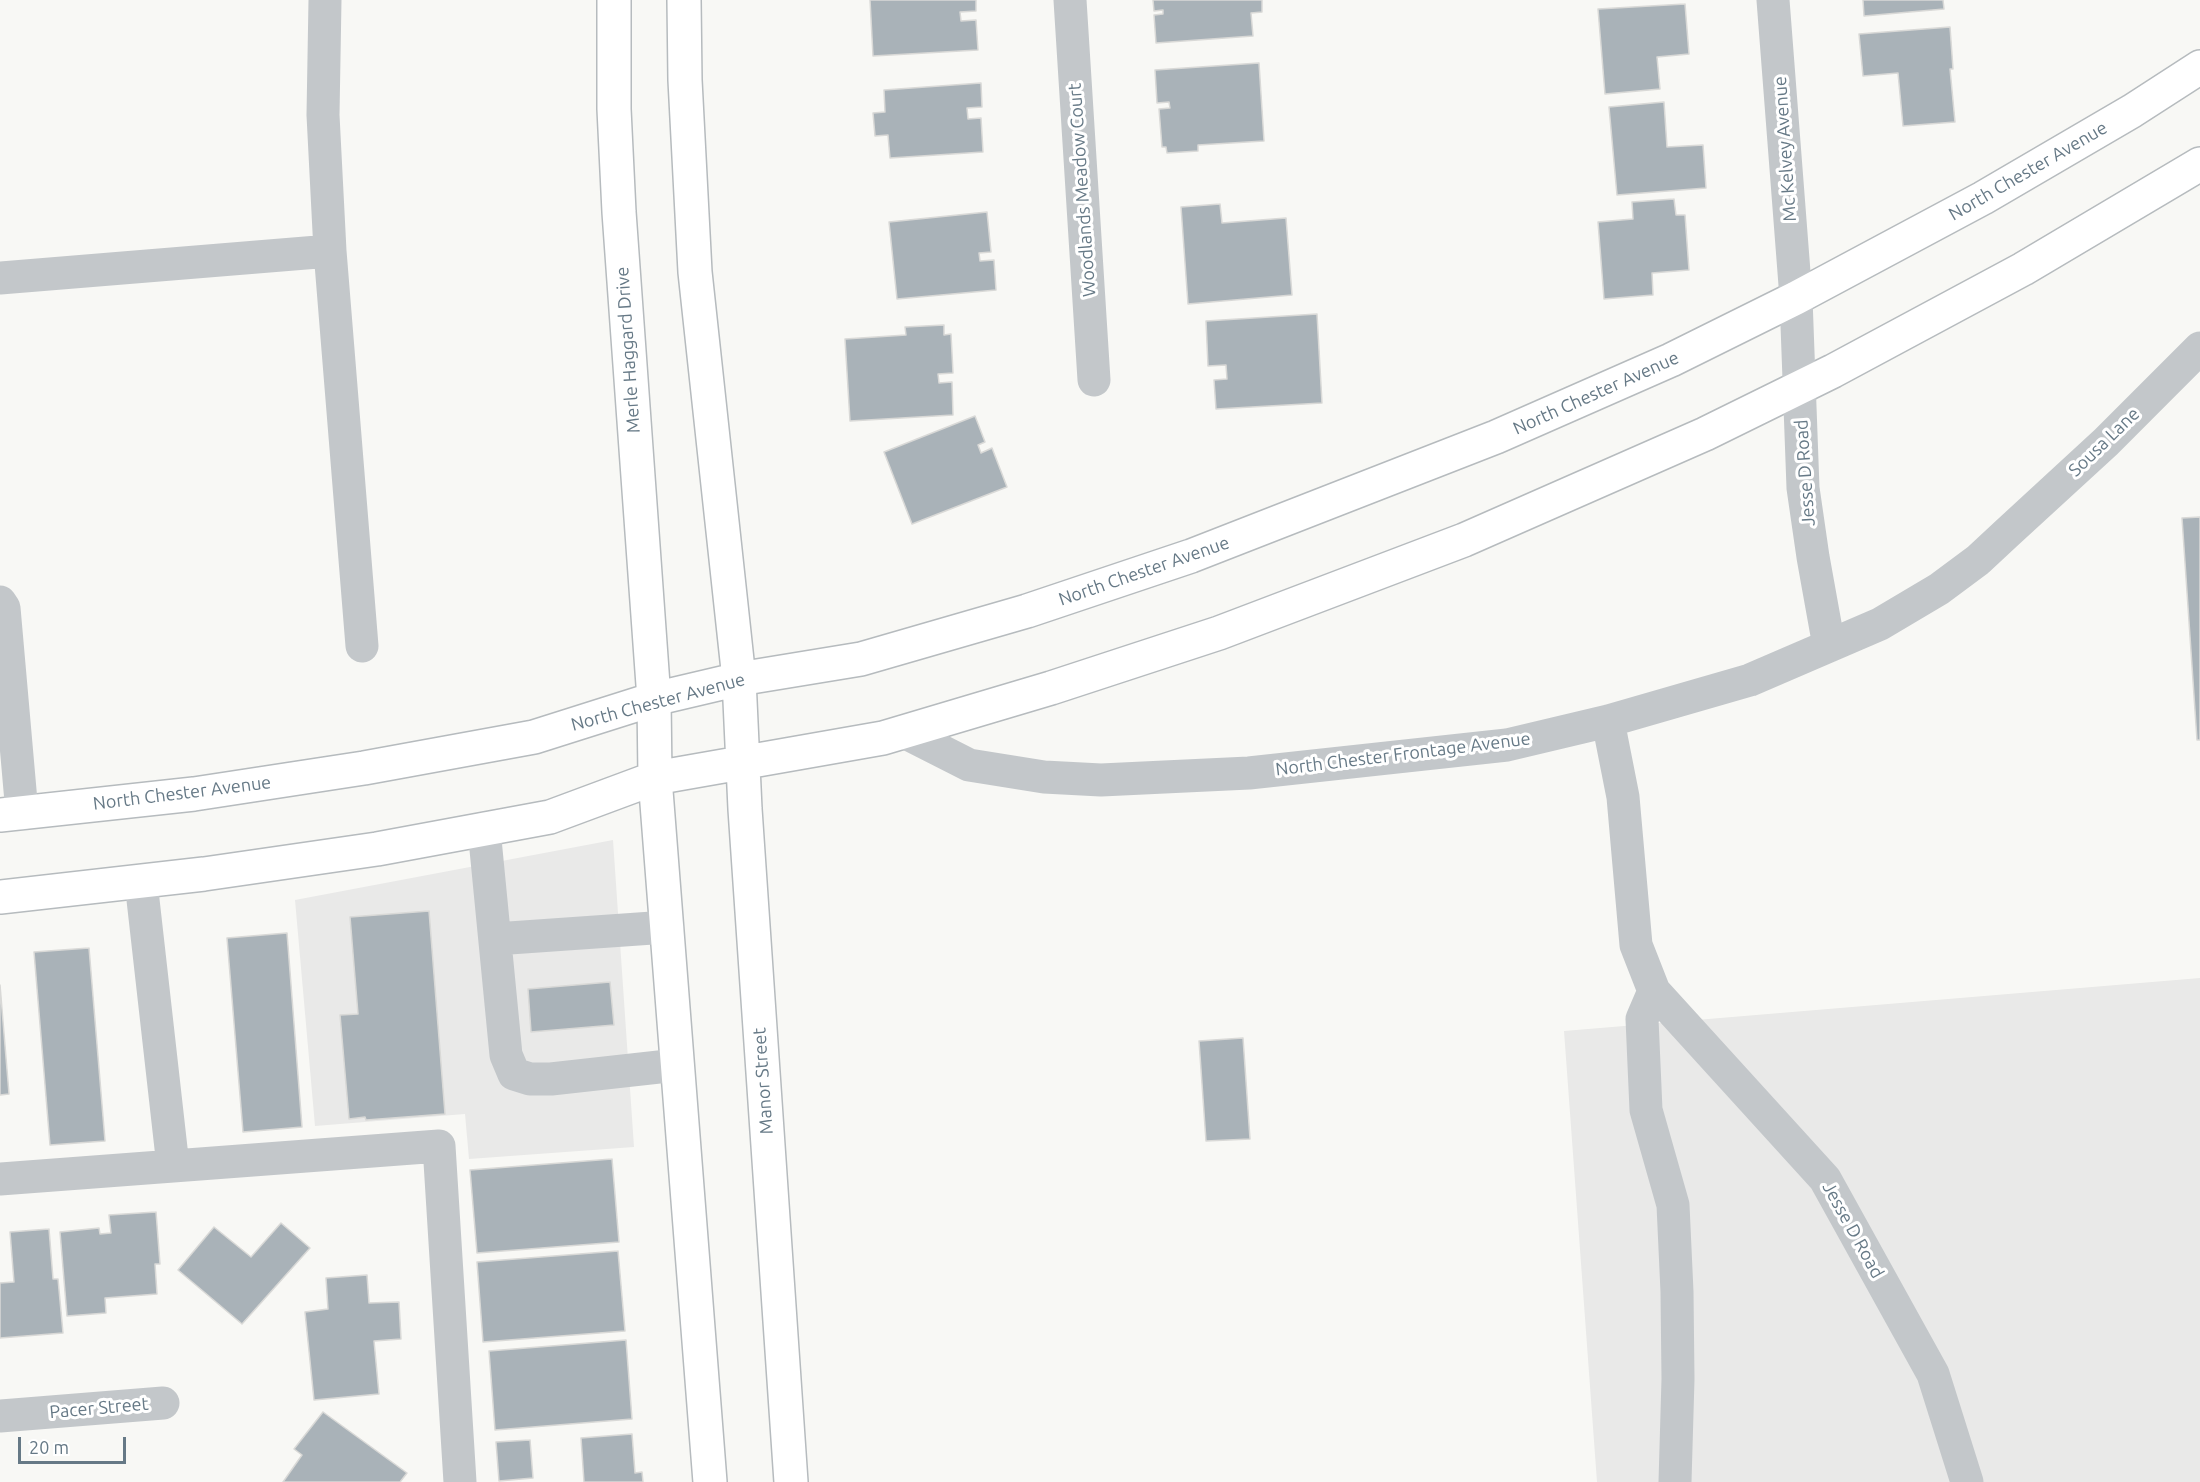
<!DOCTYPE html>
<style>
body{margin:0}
#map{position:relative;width:2200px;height:1482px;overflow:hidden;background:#f8f8f5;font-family:Ubuntu,sans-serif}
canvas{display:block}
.scale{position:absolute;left:18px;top:1437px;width:108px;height:27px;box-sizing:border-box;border:3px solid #667986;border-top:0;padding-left:8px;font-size:18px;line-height:21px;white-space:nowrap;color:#667986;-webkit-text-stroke:4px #fff;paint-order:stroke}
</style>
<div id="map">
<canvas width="2200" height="1482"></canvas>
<div class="scale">20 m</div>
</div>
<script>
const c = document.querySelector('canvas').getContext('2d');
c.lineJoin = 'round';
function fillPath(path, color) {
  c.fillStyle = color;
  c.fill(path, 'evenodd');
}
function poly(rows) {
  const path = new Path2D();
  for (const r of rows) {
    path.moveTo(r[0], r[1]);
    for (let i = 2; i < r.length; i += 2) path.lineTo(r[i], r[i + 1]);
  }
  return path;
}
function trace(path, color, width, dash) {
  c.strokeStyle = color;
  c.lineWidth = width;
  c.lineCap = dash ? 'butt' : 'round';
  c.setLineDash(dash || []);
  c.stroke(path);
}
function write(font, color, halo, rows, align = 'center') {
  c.font = font + ' Ubuntu,sans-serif';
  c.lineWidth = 6;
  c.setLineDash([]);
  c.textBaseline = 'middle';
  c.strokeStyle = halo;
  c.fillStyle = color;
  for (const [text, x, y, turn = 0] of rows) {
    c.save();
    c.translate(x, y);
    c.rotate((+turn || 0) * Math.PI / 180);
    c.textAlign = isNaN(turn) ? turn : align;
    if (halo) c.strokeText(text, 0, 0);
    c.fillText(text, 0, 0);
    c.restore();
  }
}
const built = poly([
 [613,840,634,1147,469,1159,465,1114,315,1126,295,900],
 [2200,978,2200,1482,1597,1482,1564,1031]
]);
const building = poly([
 [870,0,976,0,976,11,960,12,961,21,976,20,978,50,873,56,870,0],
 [1153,0,1262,0,1262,12,1251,13,1253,36,1156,43,1154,15,1163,14,1163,10,1154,11,1153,0],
 [1863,0,1943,0,1944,9,1864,16,1863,0],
 [1685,4,1689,54,1657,57,1660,89,1605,94,1598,9,1685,4],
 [1950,27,1953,69,1950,69,1955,122,1903,126,1898,73,1863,76,1859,34,1950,27],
 [1259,63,1264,141,1198,145,1198,151,1167,153,1166,147,1162,147,1159,109,1170,108,1169,102,1157,103,1155,70,1259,63],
 [981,83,982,107,967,108,968,119,981,118,983,152,890,158,888,135,875,136,873,113,885,112,884,90,981,83],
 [1664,102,1667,147,1703,145,1706,188,1617,195,1609,107,1664,102],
 [1674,199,1676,215,1685,215,1689,270,1652,273,1653,295,1604,299,1598,222,1633,219,1632,202,1674,199],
 [1220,204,1222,223,1286,218,1292,295,1188,304,1181,207,1220,204],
 [987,212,991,252,979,253,980,261,994,260,996,290,897,299,889,222,987,212],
 [1317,314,1322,403,1216,409,1214,380,1227,379,1226,365,1208,366,1206,321,1317,314],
 [944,325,944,335,951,334,953,373,938,374,939,383,952,382,953,415,850,421,845,339,906,335,905,327,944,325],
 [975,416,985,442,978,445,981,453,992,448,1007,487,912,524,884,452,975,416],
 [2200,517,2200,740,2197,740,2182,518,2200,517],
 [429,911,445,1114,366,1120,365,1117,349,1119,340,1015,358,1014,350,917,429,911],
 [287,933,302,1127,243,1132,227,938,287,933],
 [89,948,105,1141,50,1145,34,952,89,948],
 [610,982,614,1025,531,1032,528,989,610,982],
 [0,985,9,1094,0,1095,0,985],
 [1243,1038,1250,1139,1206,1141,1199,1041,1243,1038],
 [612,1159,619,1242,477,1253,470,1170,612,1159],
 [156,1212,160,1264,155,1264,157,1294,105,1298,106,1313,67,1316,60,1232,99,1228,100,1234,111,1233,109,1215,156,1212],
 [281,1223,310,1248,242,1324,178,1270,214,1227,251,1257,281,1223],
 [49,1229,53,1279,58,1279,63,1333,0,1338,0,1283,14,1282,10,1232,49,1229],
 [618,1251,625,1331,483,1342,477,1262,618,1251],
 [367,1275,369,1303,399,1302,401,1339,374,1341,379,1394,314,1400,305,1312,328,1309,326,1278,367,1275],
 [626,1340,632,1419,495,1430,489,1351,626,1340],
 [323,1412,407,1473,400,1482,283,1482,302,1455,294,1449,323,1412],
 [632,1434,635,1473,642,1472,643,1482,584,1482,581,1438,632,1434],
 [530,1440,533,1478,499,1481,496,1442,530,1440]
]);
const minor = poly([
 [325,0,323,115,330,251,362,646],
 [1070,0,1094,380],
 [1773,0,1796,298,1803,488,1813,557,1829,646],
 [0,278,330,251],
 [0,602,4,608,22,813],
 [1608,721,1623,797,1636,945,1654,991,1825,1179,1933,1374,1967,1482],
 [904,732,969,765,1044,777,1101,780,1249,773,1507,745,1608,721,1750,680,1880,624,1939,589,1978,560,2007,533,2106,442,2200,348],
 [484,829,506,1055,514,1074,530,1079,551,1079,677,1065],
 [141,882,173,1166],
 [495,939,667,927],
 [1654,991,1642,1019,1646,1110,1673,1205,1677,1292,1678,1379,1675,1482],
 [0,1179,439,1146,460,1482],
 [0,1416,163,1403]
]);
const major = poly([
 [614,0,614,109,619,212,654,699,655,778,710,1482],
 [684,0,685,80,695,272,739,679,745,809,791,1482],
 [0,815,194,794,364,768,534,737,654,699,739,679,861,659,1027,611,1191,556,1496,437,1671,360,1796,298,1983,198,2132,111,2200,67],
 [0,897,204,874,377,849,550,817,655,778,883,738,1051,688,1219,633,1464,540,1705,434,1833,371,2023,269,2200,164]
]);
const streetNames = [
 ["Mc Kelvey Avenue",1785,149,-94],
 ["North Chester Avenue",2028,171,-30],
 ["Woodlands Meadow Court",1082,190,-94],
 ["Merle Haggard Drive",628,350,-94],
 ["North Chester Avenue",1596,393,-24],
 ["Sousa Lane",2104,442,-44],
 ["Jesse D Road",1805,473,-94],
 ["North Chester Avenue",1144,571,-19],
 ["North Chester Avenue",658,702,-15],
 ["North Chester Frontage Avenue",1403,754,-7],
 ["North Chester Avenue",182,793,-7],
 ["Manor Street",763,1081,-94],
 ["Jesse D Road",1853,1230,61],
 ["Pacer Street",99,1408,-5]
];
fillPath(built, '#e9e9e8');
fillPath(building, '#a9b2b8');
trace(building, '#d9d9d7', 1.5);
trace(major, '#b6bbbe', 36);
trace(minor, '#c3c7ca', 33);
trace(major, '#fff', 33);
write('18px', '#667986', '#fff', streetNames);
</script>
